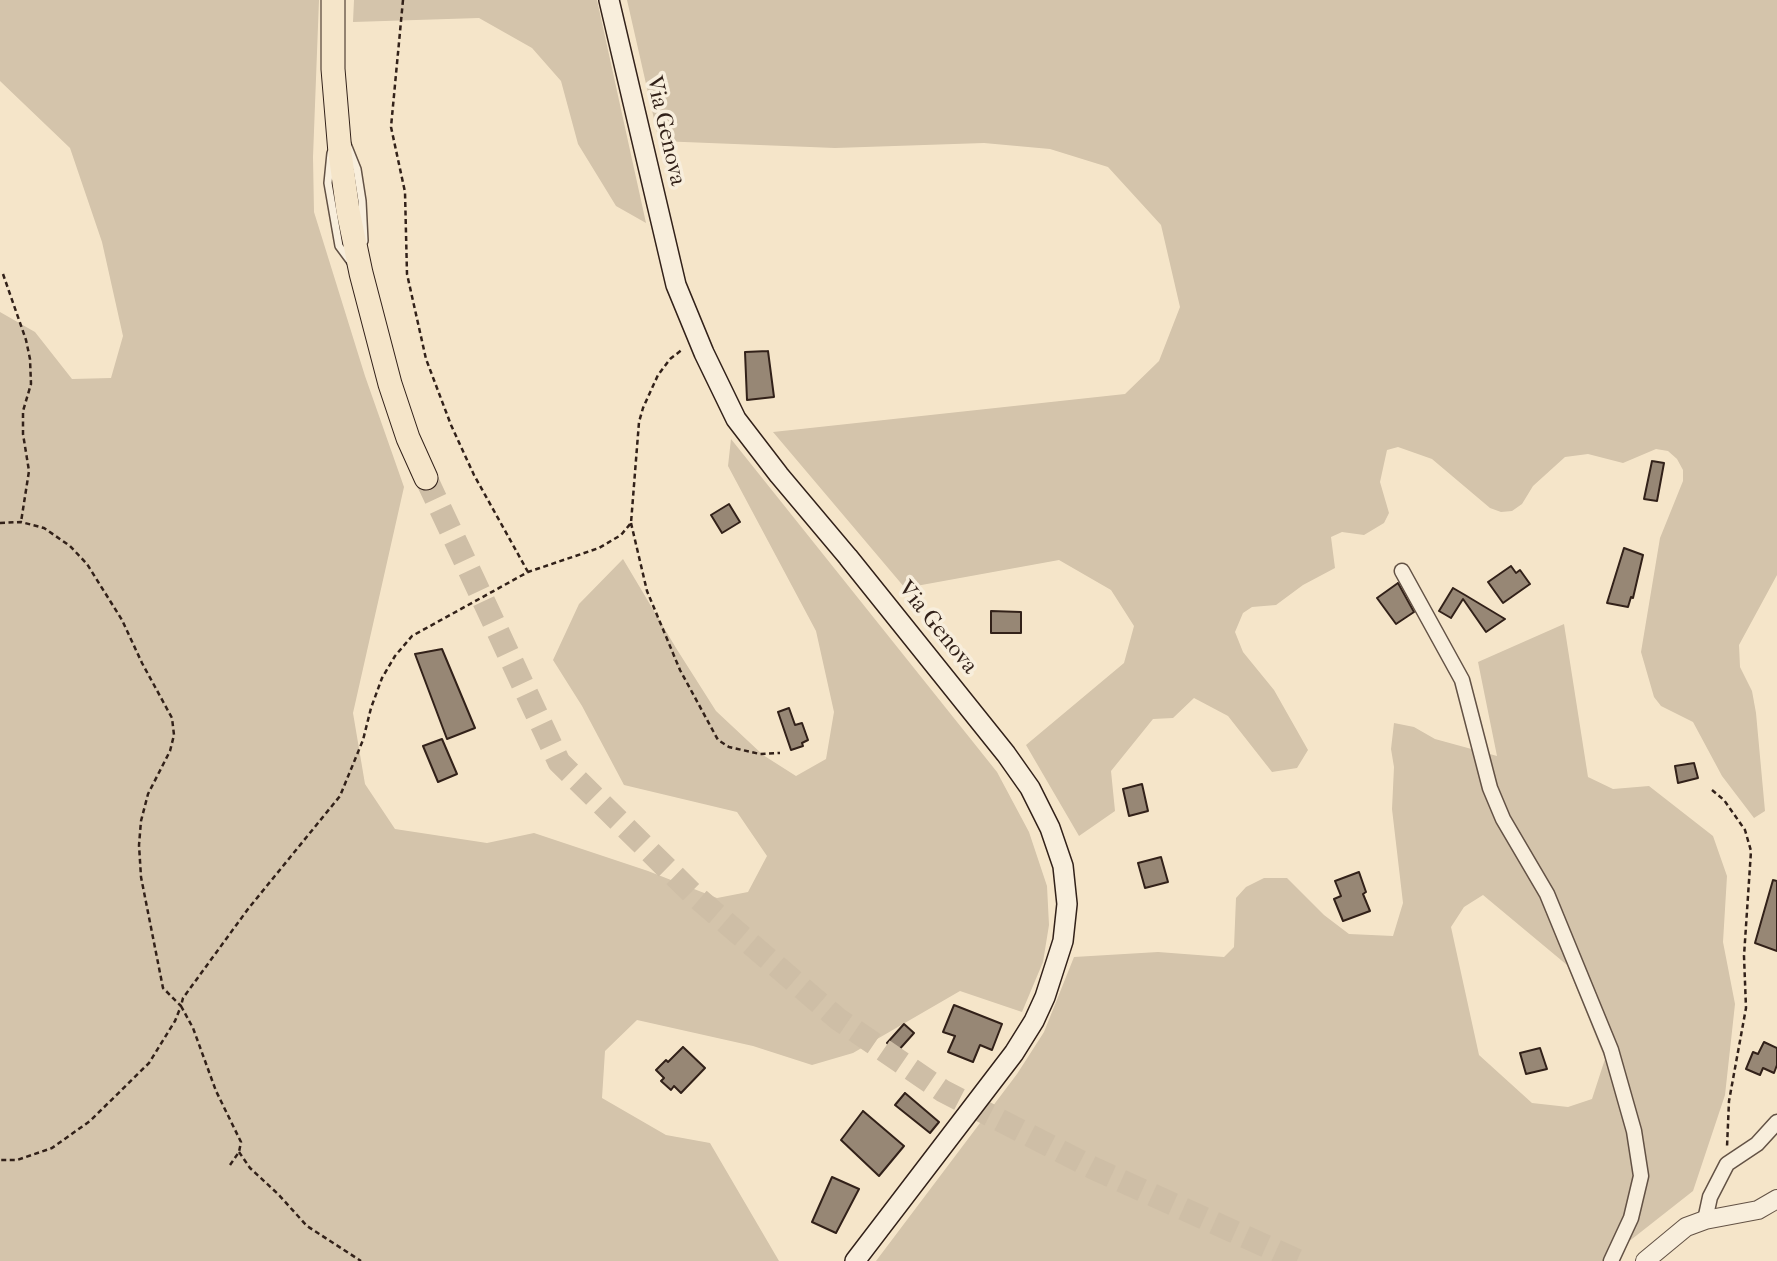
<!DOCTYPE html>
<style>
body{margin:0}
canvas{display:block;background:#f5e5c9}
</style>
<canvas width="1777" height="1261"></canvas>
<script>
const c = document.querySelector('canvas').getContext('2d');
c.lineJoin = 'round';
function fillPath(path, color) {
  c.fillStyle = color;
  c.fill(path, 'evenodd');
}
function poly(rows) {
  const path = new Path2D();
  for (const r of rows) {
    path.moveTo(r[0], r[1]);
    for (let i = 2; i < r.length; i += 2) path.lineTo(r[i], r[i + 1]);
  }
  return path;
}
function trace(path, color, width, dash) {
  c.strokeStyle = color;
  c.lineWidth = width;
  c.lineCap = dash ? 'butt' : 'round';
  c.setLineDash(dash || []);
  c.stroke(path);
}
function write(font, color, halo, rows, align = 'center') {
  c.font = font + ' "IM FELL French Canon",serif';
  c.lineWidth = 7;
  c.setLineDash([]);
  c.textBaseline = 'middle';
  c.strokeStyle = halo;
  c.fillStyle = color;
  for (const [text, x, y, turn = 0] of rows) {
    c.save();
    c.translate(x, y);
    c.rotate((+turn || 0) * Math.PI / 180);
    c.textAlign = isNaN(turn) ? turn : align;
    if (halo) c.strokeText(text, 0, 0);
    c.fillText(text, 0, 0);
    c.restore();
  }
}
const green = poly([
 [0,0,319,0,313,157,314,212,365,376,404,487,353,713,365,784,395,829,487,843,534,833,648,871,717,898,748,892,767,856,737,812,624,785,582,706,553,660,579,604,623,559,676,648,716,711,763,755,796,776,826,759,834,712,816,631,728,466,731,439,997,772,1029,832,1047,886,1049,925,1043,962,1022,1012,960,991,853,1053,812,1065,753,1046,637,1020,605,1051,602,1098,666,1135,710,1143,779,1261,0,1261,0,312,35,332,72,379,111,378,123,336,102,242,70,148,0,81],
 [354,0,597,0,646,223,616,206,578,144,561,81,532,48,479,18,353,22],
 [627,0,1777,0,1777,575,1739,645,1740,667,1752,691,1756,713,1765,811,1754,818,1722,776,1693,722,1661,706,1654,697,1641,652,1660,538,1683,481,1683,470,1677,459,1668,451,1656,449,1623,463,1588,454,1565,457,1533,486,1522,504,1512,511,1501,512,1490,508,1432,459,1398,447,1387,450,1380,482,1389,513,1384,523,1364,535,1342,532,1331,537,1335,568,1303,585,1276,605,1252,607,1243,613,1235,632,1243,652,1274,690,1308,750,1297,768,1272,772,1228,716,1194,698,1173,718,1153,719,1111,771,1115,811,1079,836,1026,745,1124,663,1134,626,1111,590,1059,560,905,588,773,432,1125,394,1159,361,1180,307,1161,225,1108,167,1050,149,984,143,835,148,659,141],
 [1564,624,1588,777,1613,789,1649,786,1713,836,1727,876,1723,942,1735,1004,1725,1095,1693,1191,1604,1261,876,1261,1017,1074,1044,1032,1074,957,1158,952,1224,957,1234,947,1236,898,1246,887,1264,878,1287,878,1324,915,1349,934,1393,936,1403,903,1392,809,1394,767,1391,749,1394,723,1414,727,1435,739,1497,756,1478,662],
 [1483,895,1567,965,1605,1059,1592,1099,1568,1107,1532,1103,1479,1055,1451,927,1464,907]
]);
const building = poly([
 [768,351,774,397,747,400,745,352,768,351],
 [1652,461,1664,463,1657,501,1644,499,1652,461],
 [729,504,740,522,722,533,711,515,729,504],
 [1624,548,1643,555,1633,598,1631,597,1628,607,1607,603,1624,548],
 [1511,566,1516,573,1520,570,1530,584,1503,603,1488,582,1511,566],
 [1398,583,1414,612,1396,624,1377,598,1398,583],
 [1453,588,1465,595,1505,619,1486,632,1463,599,1451,618,1439,611,1453,588],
 [991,611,1021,612,1021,633,991,633,991,611],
 [442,649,475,728,447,739,415,654,442,649],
 [789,708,795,725,802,723,808,740,802,743,803,746,791,750,778,712,789,708],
 [442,739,457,774,438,782,423,746,442,739],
 [1694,763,1698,778,1678,783,1675,766,1694,763],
 [1142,784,1148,811,1129,816,1123,789,1142,784],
 [1161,857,1168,882,1145,888,1138,863,1161,857],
 [1359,872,1366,892,1363,894,1370,911,1343,921,1334,899,1341,896,1335,881,1359,872],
 [1773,880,1777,881,1777,951,1755,943,1773,880],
 [954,1005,1002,1024,992,1050,980,1045,973,1062,948,1052,955,1036,943,1032,954,1005],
 [904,1024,914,1033,897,1052,887,1043,904,1024],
 [1764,1042,1777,1048,1777,1065,1774,1073,1763,1068,1760,1075,1746,1069,1753,1052,1758,1054,1764,1042],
 [683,1047,705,1068,681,1093,674,1086,671,1090,661,1081,664,1078,656,1070,666,1060,668,1062,683,1047],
 [1540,1048,1547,1069,1526,1074,1520,1053,1540,1048],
 [905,1093,939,1122,930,1133,895,1105,905,1093],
 [863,1111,904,1146,879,1176,841,1140,863,1111],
 [832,1177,859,1189,836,1233,812,1222,832,1177]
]);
const trunkTunnel = poly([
 [426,478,559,762,695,896,838,1019,943,1091,1093,1168,1299,1261]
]);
const path = poly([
 [403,0,391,127,405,192,407,274,426,359,451,425,474,475,528,572],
 [3,274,26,340,30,359,31,384,23,411,23,434,29,471,21,522],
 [0,523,21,522,44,528,70,546,87,564,122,620,142,663,172,718,174,735,170,751,148,794,141,821,139,845,141,877,163,988,181,1006,175,1021,149,1063,90,1121,52,1148,17,1160,0,1160],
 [631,523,647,591,680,670,718,740,729,747,760,754,780,753],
 [1712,790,1724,800,1745,830,1751,851,1744,956,1746,1008,1729,1101,1727,1147],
 [239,1152,250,1168,278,1194,307,1226,361,1261],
 [230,1165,239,1152,241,1142,216,1091,193,1028,181,1006,183,998,248,909,340,796,363,740,371,708,382,678,395,656,412,636,528,572,599,548,621,535,631,523,639,422,643,408,658,375,670,359,683,349]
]);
const service = poly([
 [347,144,357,169,362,201,364,241],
 [331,153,328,183,339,246,353,265]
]);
const minor = poly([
 [1402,571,1462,680,1490,788,1503,819,1547,894,1611,1050,1634,1131,1641,1176,1631,1218,1611,1261],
 [1705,1220,1710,1197,1727,1164,1757,1144,1777,1122]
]);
const tertiary = poly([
 [1645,1261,1686,1227,1705,1220,1758,1210,1777,1199]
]);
const secondary = poly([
 [609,0,676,285,704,353,736,419,779,475,848,557,1006,754,1030,788,1050,828,1063,866,1067,904,1063,941,1045,997,1034,1021,1014,1053,855,1261]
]);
const trunk = poly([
 [333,0,333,69,340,153,348,211,361,273,390,384,408,438,426,478]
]);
const streetNames = [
 ["Via Genova",665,131,77],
 ["Via Genova",937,628,51]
];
fillPath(green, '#d4c4ab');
fillPath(building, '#978775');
trace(building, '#322119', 2);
trace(trunkTunnel, '#cebea6', 23, [23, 11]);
trace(service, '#635245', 10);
trace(minor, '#635245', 17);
trace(tertiary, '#635245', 20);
trace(secondary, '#322119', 22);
trace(trunk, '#322119', 25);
trace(path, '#322119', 2.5, [5, 3.5]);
trace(service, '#f8eedc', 7);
trace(minor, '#f8eedc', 14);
trace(tertiary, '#f8eedc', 18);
trace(secondary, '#f8eedc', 19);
trace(trunk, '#f5e5c9', 23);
write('23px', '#322119', '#f8eedc', streetNames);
</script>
